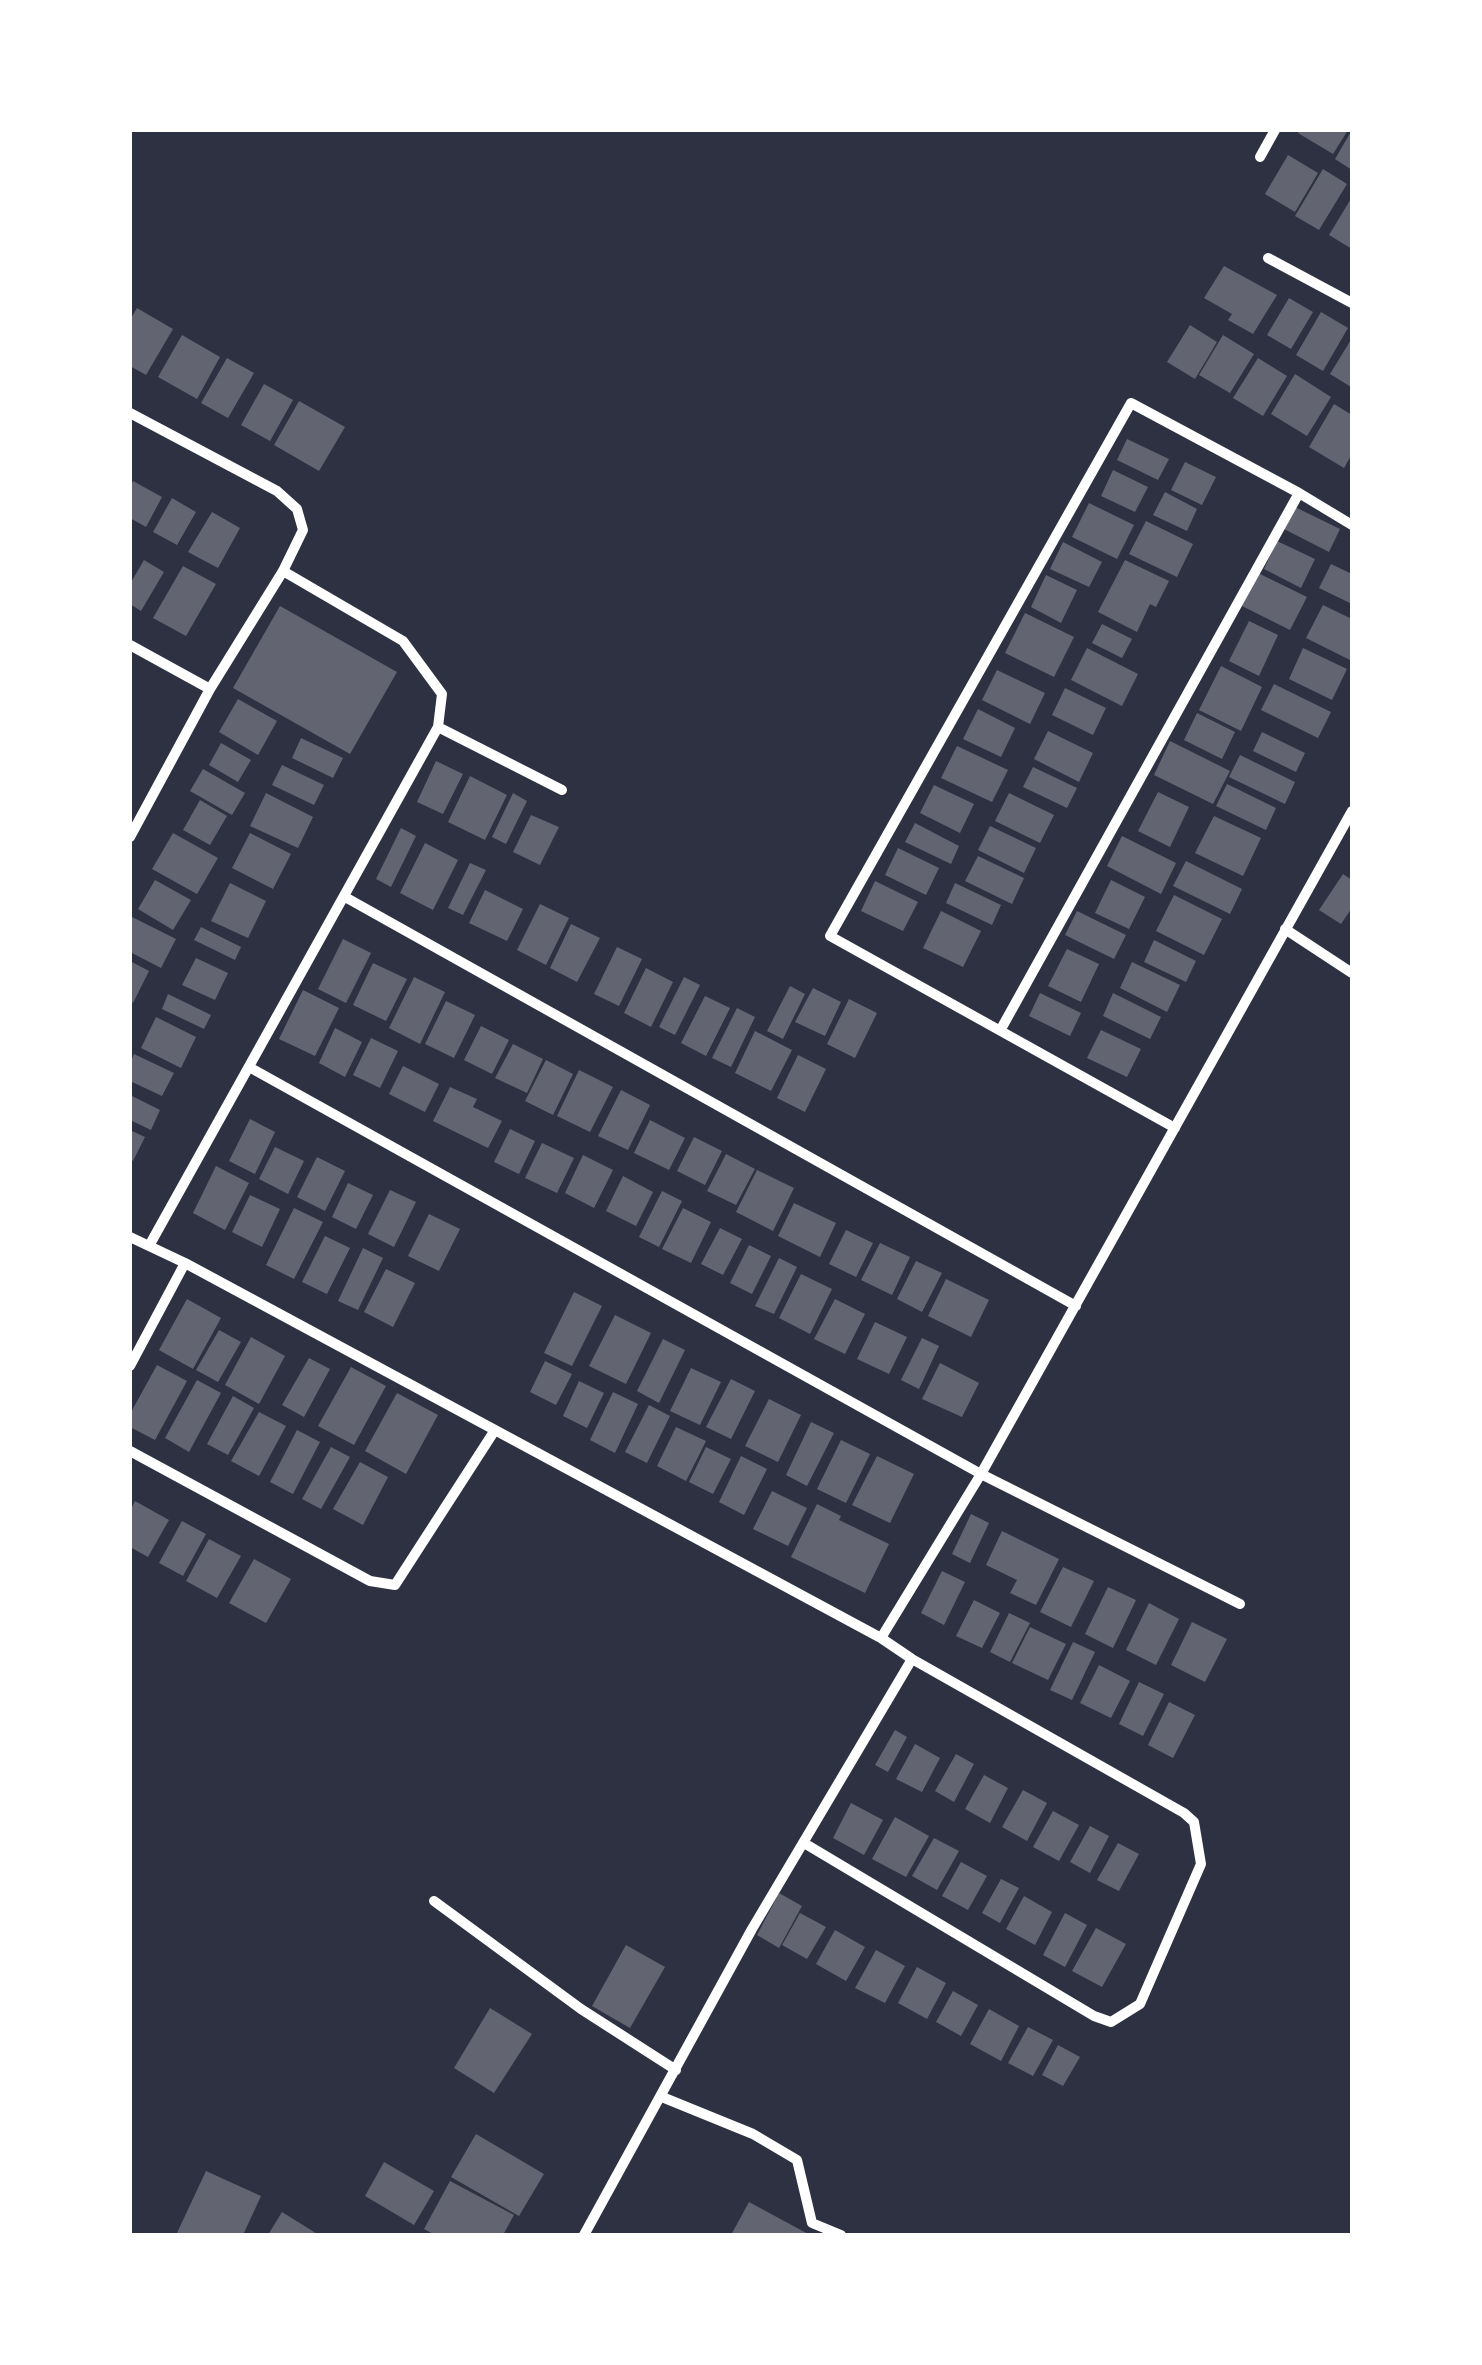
<!DOCTYPE html>
<style>
body{margin:0}
#map{position:relative;width:1482px;height:2365px;overflow:hidden;background:#2d3142;font-family:"Zilla Slab",serif}
canvas{display:block}
.frame{position:absolute;inset:0;border:132px solid #fff;pointer-events:none}
</style>
<div id="map">
<canvas width="1482" height="2365"></canvas>
<div class="frame"></div>
</div>
<script>
const c = document.querySelector('canvas').getContext('2d');
c.lineJoin = 'round';
function fillPath(path, color) {
  c.fillStyle = color;
  c.fill(path, 'evenodd');
}
function poly(rows) {
  const path = new Path2D();
  for (const r of rows) {
    path.moveTo(r[0], r[1]);
    for (let i = 2; i < r.length; i += 2) path.lineTo(r[i], r[i + 1]);
  }
  return path;
}
function trace(path, color, width, dash) {
  c.strokeStyle = color;
  c.lineWidth = width;
  c.lineCap = dash ? 'butt' : 'round';
  c.setLineDash(dash || []);
  c.stroke(path);
}
const building = poly([
 [1300,130,1348,130,1333,154,1298,133],
 [1352,130,1352,170,1335,159],
 [1288,155,1318,173,1295,212,1265,194],
 [1323,169,1347,184,1319,230,1295,216],
 [1352,197,1352,249,1329,235],
 [1224,266,1277,295,1253,334,1228,320,1232,314,1204,298],
 [1289,298,1313,312,1291,349,1267,335],
 [137,308,173,329,146,375,130,366,130,320],
 [1321,312,1348,328,1323,371,1296,355],
 [1190,325,1217,342,1195,379,1167,362],
 [182,335,220,357,197,399,158,377],
 [1223,335,1254,354,1230,393,1199,375],
 [1352,338,1352,384,1351,387,1330,374],
 [227,358,254,373,228,418,201,403],
 [1258,358,1287,376,1263,416,1233,398],
 [1295,374,1331,397,1307,436,1271,414],
 [264,384,293,400,270,441,241,425],
 [299,401,345,427,319,471,274,445],
 [1334,404,1352,415,1352,454,1344,468,1309,447],
 [1127,439,1169,459,1158,480,1117,460],
 [1185,462,1216,477,1202,505,1171,490],
 [1113,470,1148,487,1135,512,1101,496],
 [133,481,162,497,146,527,130,518,130,486],
 [1165,492,1197,509,1187,531,1153,515],
 [172,498,196,512,177,545,153,532],
 [1089,503,1134,525,1117,559,1072,537],
 [1293,506,1340,529,1329,552,1282,528],
 [212,512,240,528,218,568,188,552],
 [1146,521,1193,544,1177,577,1129,554],
 [1277,541,1315,559,1301,588,1264,569],
 [1063,542,1102,562,1089,587,1050,569],
 [144,560,164,572,141,611,130,604,130,584],
 [1125,560,1169,581,1156,607,1150,604,1137,632,1098,612],
 [1331,564,1352,574,1352,604,1319,588],
 [183,566,216,584,186,636,153,618],
 [1258,573,1307,597,1290,630,1242,606],
 [1046,575,1077,590,1061,623,1031,607],
 [1323,605,1352,619,1352,661,1306,638],
 [280,606,397,672,350,754,233,688],
 [1025,613,1074,637,1054,677,1005,653],
 [1249,621,1278,635,1259,676,1229,661],
 [1102,624,1132,639,1122,658,1092,643],
 [1087,648,1138,674,1122,706,1071,680],
 [1303,648,1347,669,1332,700,1289,679],
 [1221,666,1262,687,1241,731,1199,710],
 [997,670,1045,693,1030,724,982,700],
 [1274,684,1331,712,1318,738,1261,710],
 [1065,688,1106,708,1093,735,1052,715],
 [238,699,277,721,258,755,219,732],
 [978,709,1015,728,1001,757,963,739],
 [1197,713,1235,732,1222,759,1184,740],
 [1048,731,1093,753,1079,782,1034,759],
 [1262,732,1305,753,1296,772,1253,751],
 [301,738,343,758,333,778,292,758],
 [1170,741,1230,771,1213,804,1154,775],
 [221,743,251,760,238,782,209,765],
 [957,746,1008,770,992,802,941,778],
 [1240,755,1295,782,1285,804,1229,777],
 [436,761,463,774,443,814,417,802],
 [282,765,324,785,314,805,272,785],
 [1033,767,1077,788,1067,808,1023,787],
 [203,769,245,793,232,815,190,791],
 [470,776,507,795,485,840,448,822],
 [1227,784,1276,808,1266,830,1216,806],
 [934,785,974,804,960,833,920,813],
 [1158,792,1189,807,1170,847,1138,831],
 [266,793,313,817,298,848,250,826],
 [513,793,527,801,506,844,492,837],
 [1009,793,1054,815,1040,843,995,821],
 [200,800,227,816,210,845,183,830],
 [531,815,559,827,540,865,513,852],
 [1214,816,1261,838,1243,876,1195,853],
 [915,823,959,846,951,864,905,842],
 [990,826,1036,848,1024,873,978,850],
 [401,828,416,836,391,887,376,879],
 [173,833,218,858,197,894,152,869],
 [250,833,291,854,273,889,232,868],
 [1122,836,1176,863,1161,894,1107,866],
 [425,843,458,860,433,910,400,893],
 [898,848,939,868,926,895,885,875],
 [978,856,1024,878,1012,904,965,881],
 [1186,861,1242,889,1230,914,1173,886],
 [470,863,486,870,463,915,448,908],
 [1343,874,1352,880,1352,908,1341,924,1319,910],
 [155,880,191,900,173,930,138,909],
 [1111,880,1145,897,1129,929,1095,913],
 [875,881,918,902,903,931,861,911],
 [230,883,266,901,248,938,211,921],
 [955,883,1001,905,992,925,946,903],
 [485,890,523,909,507,941,469,923],
 [1174,895,1222,919,1204,955,1156,931],
 [540,904,569,918,546,965,517,950],
 [941,911,981,931,963,967,923,948],
 [1077,911,1126,935,1114,959,1065,935],
 [132,917,176,939,161,968,130,952],
 [571,924,600,938,577,982,550,968],
 [201,927,241,947,235,960,194,940],
 [343,939,371,953,346,1003,318,989],
 [1154,940,1196,961,1186,982,1144,962],
 [617,947,642,959,619,1006,594,994],
 [1067,949,1099,964,1081,1002,1048,986],
 [196,958,228,973,215,1000,182,985],
 [130,961,149,971,133,1003,130,1001],
 [1132,962,1180,985,1167,1012,1120,988],
 [373,963,407,979,386,1021,353,1005],
 [646,968,673,982,651,1027,624,1013],
 [414,977,445,992,420,1044,389,1028],
 [684,977,700,985,675,1035,659,1027],
 [790,986,805,994,783,1039,767,1031],
 [813,988,841,1002,825,1036,795,1022],
 [303,990,339,1008,315,1056,279,1039],
 [1040,993,1081,1013,1070,1036,1029,1016],
 [1113,993,1161,1017,1150,1039,1103,1016],
 [168,994,211,1015,204,1029,162,1009],
 [705,996,730,1008,706,1056,681,1043],
 [849,999,877,1013,855,1058,827,1044],
 [446,1001,475,1015,454,1058,425,1044],
 [737,1008,755,1017,731,1067,712,1058],
 [156,1017,196,1037,181,1068,141,1048],
 [481,1026,509,1040,492,1074,464,1060],
 [335,1028,362,1042,345,1077,319,1063],
 [1101,1030,1141,1049,1127,1077,1087,1058],
 [755,1031,792,1050,771,1091,735,1073],
 [371,1038,398,1051,380,1088,353,1075],
 [513,1044,543,1059,527,1093,495,1078],
 [134,1054,174,1073,162,1096,130,1081,130,1063],
 [798,1055,826,1069,805,1112,777,1098],
 [546,1060,573,1074,553,1115,525,1101],
 [403,1066,439,1084,425,1112,389,1094],
 [579,1070,613,1087,590,1132,557,1116],
 [450,1087,477,1099,473,1107,502,1121,488,1148,433,1121],
 [621,1090,650,1105,628,1150,598,1136],
 [130,1095,160,1110,151,1130,130,1120],
 [250,1119,275,1132,255,1174,229,1161],
 [650,1120,685,1138,669,1170,634,1153],
 [510,1129,535,1141,519,1174,494,1162],
 [130,1130,145,1137,133,1161,130,1159],
 [694,1137,722,1151,705,1185,677,1171],
 [542,1143,574,1158,557,1193,525,1178],
 [275,1147,304,1161,288,1194,259,1179],
 [726,1154,755,1169,736,1205,707,1191],
 [583,1155,613,1170,594,1208,565,1193],
 [317,1157,345,1171,325,1211,297,1197],
 [216,1166,249,1183,225,1230,193,1213],
 [757,1170,794,1188,773,1231,736,1212],
 [623,1176,653,1192,636,1226,606,1211],
 [348,1183,373,1195,356,1229,332,1217],
 [390,1190,416,1202,394,1247,368,1234],
 [662,1191,682,1201,659,1247,639,1237],
 [250,1195,280,1209,262,1247,232,1232],
 [794,1203,836,1223,820,1257,778,1236],
 [294,1208,323,1222,294,1279,266,1265],
 [683,1208,711,1222,691,1263,662,1249],
 [429,1214,460,1229,439,1271,408,1256],
 [720,1228,742,1239,723,1275,701,1264],
 [846,1230,873,1243,856,1277,829,1264],
 [325,1236,350,1248,327,1294,302,1282],
 [880,1243,910,1257,892,1295,861,1280],
 [749,1245,771,1256,752,1294,730,1283],
 [363,1248,383,1258,358,1310,338,1301],
 [779,1258,797,1267,774,1314,755,1306],
 [916,1261,942,1273,922,1312,897,1299],
 [386,1269,415,1283,393,1327,364,1312],
 [801,1274,832,1289,810,1334,779,1318],
 [946,1279,989,1300,971,1337,928,1316],
 [574,1292,602,1306,572,1366,544,1353],
 [187,1299,221,1318,193,1369,159,1350],
 [835,1299,865,1314,845,1354,814,1339],
 [615,1315,651,1333,626,1384,589,1366],
 [875,1322,907,1337,889,1374,857,1359],
 [219,1330,241,1342,218,1382,196,1370],
 [251,1337,285,1356,259,1404,225,1385],
 [922,1338,939,1346,919,1389,901,1380],
 [663,1339,685,1350,659,1403,637,1391],
 [309,1358,330,1369,304,1417,282,1405],
 [545,1361,572,1374,556,1405,530,1392],
 [940,1363,979,1383,962,1417,922,1399],
 [157,1365,187,1381,155,1440,130,1427,130,1414],
 [351,1367,386,1386,354,1445,318,1426],
 [691,1368,721,1382,700,1425,670,1411],
 [731,1379,755,1391,731,1439,706,1427],
 [197,1380,221,1393,189,1452,165,1438],
 [579,1381,604,1393,587,1428,563,1416],
 [613,1392,638,1404,615,1453,590,1440],
 [397,1393,438,1415,406,1474,365,1451],
 [233,1396,254,1408,228,1455,207,1444],
 [769,1399,801,1415,778,1462,745,1446],
 [649,1405,670,1416,647,1463,625,1452],
 [259,1412,286,1426,259,1476,231,1461],
 [811,1422,834,1433,807,1486,786,1475],
 [676,1427,706,1441,686,1481,657,1466],
 [297,1430,320,1442,293,1494,270,1482],
 [841,1440,870,1454,846,1503,817,1489],
 [331,1447,350,1457,321,1509,302,1499],
 [706,1447,731,1459,713,1494,689,1482],
 [741,1456,767,1469,744,1515,719,1502],
 [877,1456,914,1474,890,1523,852,1505],
 [360,1462,388,1477,363,1525,333,1509],
 [772,1491,807,1508,788,1546,753,1529],
 [135,1501,169,1520,148,1557,130,1547,130,1511],
 [817,1504,841,1516,839,1520,889,1544,865,1593,791,1557],
 [971,1514,989,1523,970,1563,952,1554],
 [182,1521,206,1534,183,1576,159,1563],
 [1002,1531,1059,1559,1036,1605,1010,1593,1017,1580,986,1565],
 [209,1539,241,1556,217,1598,186,1581],
 [254,1559,291,1579,266,1623,229,1603],
 [1063,1567,1094,1581,1071,1627,1040,1612],
 [942,1571,965,1582,944,1625,921,1613],
 [1108,1587,1136,1600,1113,1648,1085,1634],
 [974,1600,1000,1613,982,1648,956,1636],
 [1149,1603,1179,1619,1156,1665,1126,1650],
 [1009,1613,1030,1623,1010,1662,990,1652],
 [1192,1622,1227,1639,1205,1682,1171,1665],
 [1030,1627,1066,1644,1048,1680,1012,1663],
 [1073,1642,1095,1652,1072,1700,1050,1690],
 [1099,1665,1130,1681,1111,1718,1080,1703],
 [1139,1682,1164,1694,1143,1736,1119,1724],
 [1169,1702,1195,1715,1173,1758,1148,1745],
 [895,1730,907,1737,888,1772,875,1765],
 [915,1744,940,1758,922,1792,896,1779],
 [956,1754,974,1764,954,1802,935,1791],
 [984,1775,1008,1788,990,1823,965,1809],
 [1023,1790,1047,1803,1027,1841,1002,1827],
 [851,1803,883,1820,864,1855,833,1838],
 [1053,1811,1079,1825,1059,1861,1033,1847],
 [895,1817,929,1836,906,1877,872,1859],
 [1090,1826,1109,1836,1090,1873,1070,1862],
 [934,1838,959,1851,937,1890,912,1876],
 [1118,1843,1139,1854,1119,1891,1097,1880],
 [961,1862,987,1876,968,1910,942,1896],
 [1001,1879,1019,1888,1000,1923,982,1913],
 [779,1893,802,1906,779,1948,757,1935],
 [1024,1896,1052,1912,1035,1945,1006,1929],
 [800,1913,826,1927,807,1959,782,1945],
 [1065,1913,1087,1925,1065,1967,1043,1955],
 [1096,1928,1126,1944,1102,1987,1072,1971],
 [835,1930,865,1947,846,1981,816,1964],
 [626,1945,665,1967,630,2028,592,2006],
 [876,1950,905,1966,885,2003,855,1988],
 [917,1967,946,1983,927,2019,898,2003],
 [953,1991,978,2005,961,2036,936,2022],
 [490,2008,532,2034,494,2093,454,2068],
 [989,2009,1019,2026,1001,2061,970,2044],
 [1028,2027,1053,2040,1033,2076,1008,2063],
 [1058,2045,1080,2057,1063,2086,1042,2075],
 [476,2134,544,2174,519,2216,451,2177],
 [384,2162,434,2191,414,2225,365,2196],
 [206,2171,261,2196,243,2235,176,2235],
 [450,2181,514,2215,503,2235,435,2235,424,2229],
 [749,2202,810,2235,731,2235],
 [282,2212,319,2235,268,2235]
]);
const minor = poly([
 [1260,157,1275,130],
 [1268,258,1352,303],
 [130,413,277,491,297,509,303,530,283,571,210,689,130,837],
 [130,645,210,689],
 [438,727,562,790],
 [345,897,1076,1306],
 [1285,929,1352,973],
 [1001,1029,1299,493],
 [249,1067,981,1474,1240,1604],
 [1175,1128,830,936,1131,403,1299,493,1352,525],
 [130,1237,185,1263,881,1638,912,1659,1184,1813,1194,1822,1201,1864,1140,2004,1111,2022,1094,2016,804,1843],
 [149,1246,438,727,442,694,403,641,283,571],
 [130,1366,185,1263],
 [130,1451,370,1581,395,1585,495,1430],
 [881,1638,981,1474,1352,811],
 [434,1901,581,2009,676,2070],
 [662,2097,753,2134,797,2160,812,2223,841,2235],
 [584,2235,752,1929,912,1659]
]);
fillPath(building, '#626471');
trace(minor, '#fff', 10);
</script>
